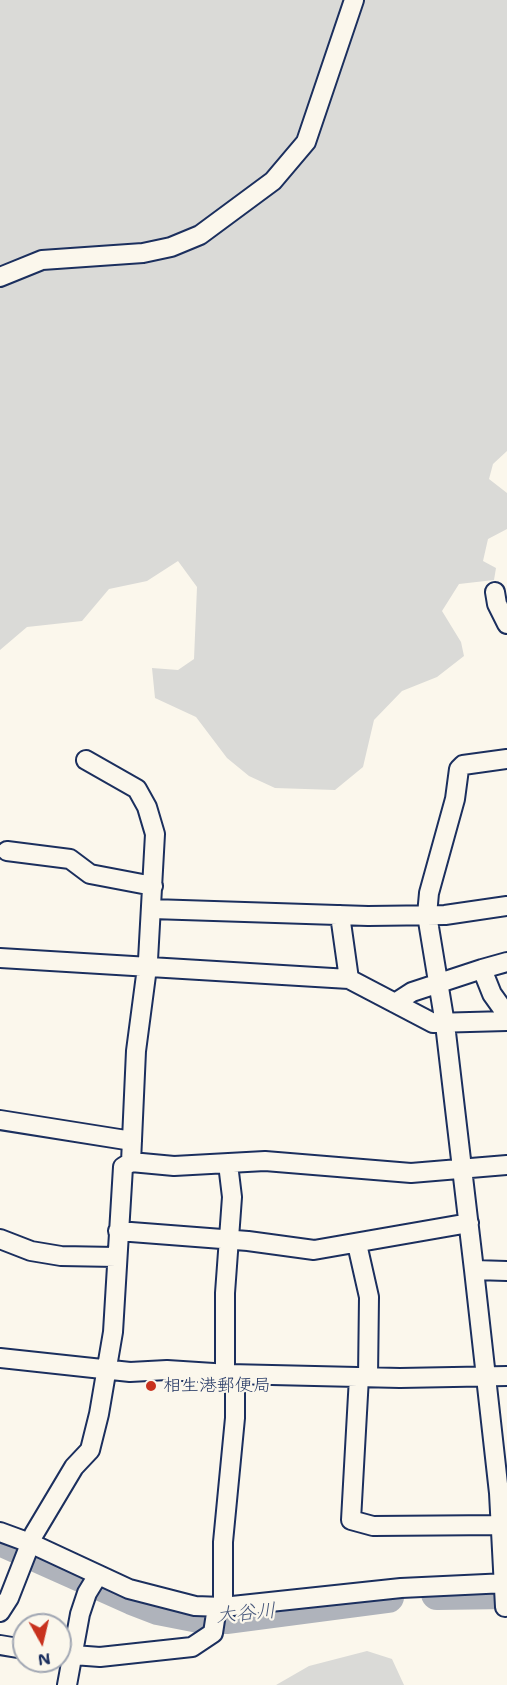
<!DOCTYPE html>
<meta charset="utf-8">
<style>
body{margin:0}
#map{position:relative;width:507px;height:1685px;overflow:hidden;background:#fbf7ec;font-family:"Shantell Sans",sans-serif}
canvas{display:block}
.north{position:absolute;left:12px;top:1613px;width:60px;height:60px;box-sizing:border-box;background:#fbf7ec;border:2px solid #a1a7b3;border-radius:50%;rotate:172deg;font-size:16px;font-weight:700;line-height:24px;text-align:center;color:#1b2f5e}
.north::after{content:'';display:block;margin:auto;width:21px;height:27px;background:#c8321e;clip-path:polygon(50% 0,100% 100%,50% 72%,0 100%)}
</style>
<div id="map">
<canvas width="507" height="1685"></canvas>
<div class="north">N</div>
</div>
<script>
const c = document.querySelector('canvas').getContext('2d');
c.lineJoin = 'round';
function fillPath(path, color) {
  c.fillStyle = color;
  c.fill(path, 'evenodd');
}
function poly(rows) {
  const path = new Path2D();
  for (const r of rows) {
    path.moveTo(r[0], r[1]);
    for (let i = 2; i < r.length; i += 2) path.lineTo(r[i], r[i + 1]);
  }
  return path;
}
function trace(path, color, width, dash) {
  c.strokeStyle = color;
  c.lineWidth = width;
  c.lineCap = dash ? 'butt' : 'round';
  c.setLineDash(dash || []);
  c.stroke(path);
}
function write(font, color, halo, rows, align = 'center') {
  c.font = font + ' "Shantell Sans","Klee One",sans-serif';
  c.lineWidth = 4.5;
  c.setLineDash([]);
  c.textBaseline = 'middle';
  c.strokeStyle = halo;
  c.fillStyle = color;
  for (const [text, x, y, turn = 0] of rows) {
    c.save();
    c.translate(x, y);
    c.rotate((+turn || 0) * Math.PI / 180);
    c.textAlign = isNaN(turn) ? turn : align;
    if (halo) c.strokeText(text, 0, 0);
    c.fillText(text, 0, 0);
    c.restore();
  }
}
const green = poly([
 [0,0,507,0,507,451,493,464,489,479,507,493,507,529,488,539,483,561,496,568,494,580,459,584,442,611,461,642,464,656,437,677,402,691,374,720,363,767,335,790,275,788,249,776,227,758,196,717,155,698,152,668,178,670,194,659,197,587,178,561,147,581,109,589,82,621,27,627,0,650],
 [367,1651,392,1659,404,1685,276,1685,309,1666]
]);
const river = poly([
 [0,1540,132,1599,158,1609,204,1618,228,1618,388,1597],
 [437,1594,507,1593]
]);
const minor = poly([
 [0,277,42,260,143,253,171,247,200,235,273,181,306,142,354,0],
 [495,592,497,604,507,624],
 [86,760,137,789,147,807,155,834,148,960,136,1051,131,1162],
 [7,851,70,859,90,874,153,886],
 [152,909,368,916,445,915,507,906],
 [340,915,349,979],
 [0,958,349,979,433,1023,507,1021],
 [482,969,507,962],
 [395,1003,412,992,482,969,492,994,507,1015],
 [0,1120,132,1141],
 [118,1231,248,1241,314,1250,469,1223],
 [0,1239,31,1251,61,1256,116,1257],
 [357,1244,369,1297,368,1377],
 [474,1270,507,1271],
 [0,1358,130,1372,167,1370,229,1374,400,1378,507,1376],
 [359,1377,351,1520,373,1526,501,1525],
 [0,1532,30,1543,129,1589,195,1606,223,1607,401,1588,507,1583],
 [223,1607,223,1542,235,1418,235,1390,225,1368,225,1293,232,1197,228,1164],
 [505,1607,499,1493,474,1270,445,1024,427,915,429,893,455,799,459,769,463,765,507,759],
 [0,1612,9,1598,34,1534,74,1467,90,1450,99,1414,113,1332,123,1167,131,1162,174,1166,265,1161,411,1173,507,1165],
 [0,1645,24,1649],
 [60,1654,100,1657,192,1647,213,1633,217,1607],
 [67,1685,80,1614,87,1593,98,1575]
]);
const markers = [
 [151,1386,6,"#c8321e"]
];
const poiNames = [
 ["相生港郵便局",163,1386]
];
const waterNames = [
 ["大谷川",246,1614,-5]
];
fillPath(green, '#dadad7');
trace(river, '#afb3bb', 32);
trace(minor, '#1b2f5e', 22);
trace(minor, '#fbf7ec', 18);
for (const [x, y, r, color] of markers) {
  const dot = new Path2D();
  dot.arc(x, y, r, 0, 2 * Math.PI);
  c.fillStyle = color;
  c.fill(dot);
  trace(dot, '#fbf7ec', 2);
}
write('18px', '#1b2f5e', '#fbf7ec', poiNames, 'left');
write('italic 20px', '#47577a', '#fbf7ec', waterNames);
</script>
